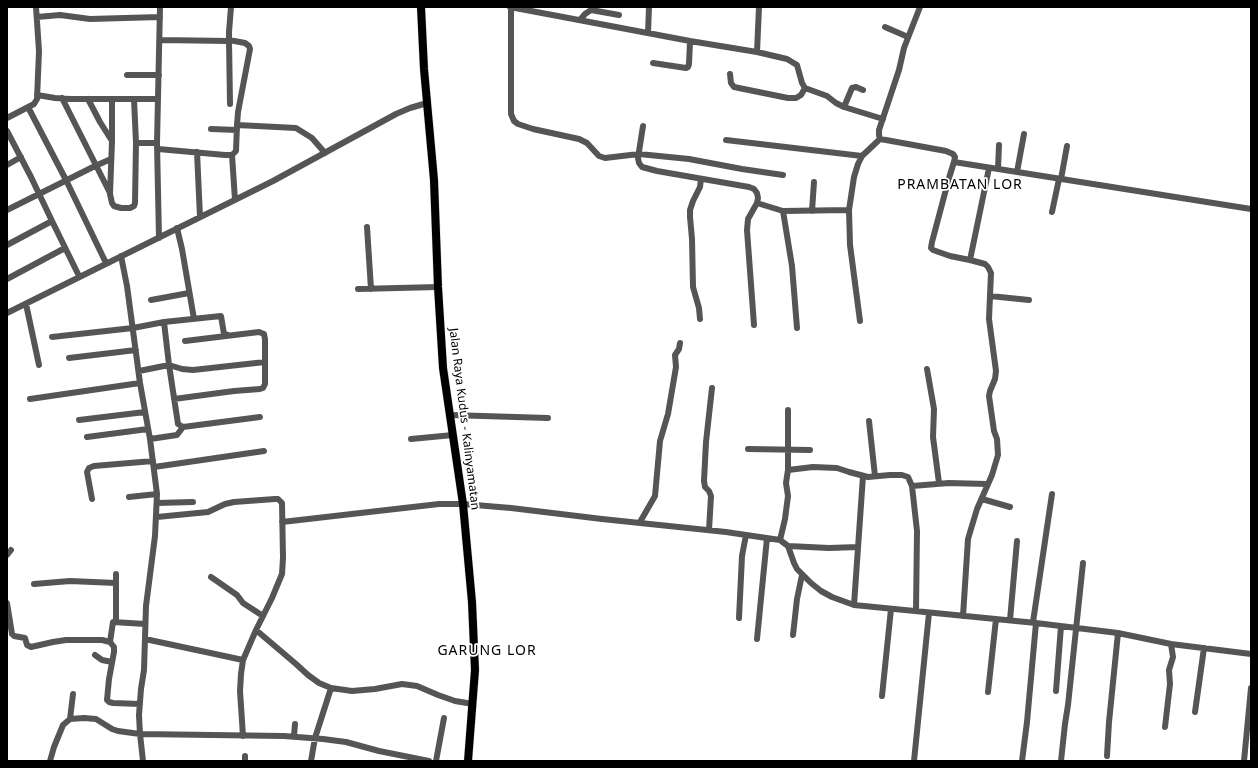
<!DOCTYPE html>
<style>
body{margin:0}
#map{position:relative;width:1258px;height:768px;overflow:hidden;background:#fff;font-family:"Noto Sans",sans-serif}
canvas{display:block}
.frame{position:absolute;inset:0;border:8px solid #000;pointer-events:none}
</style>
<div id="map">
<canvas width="1258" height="768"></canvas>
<div class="frame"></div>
</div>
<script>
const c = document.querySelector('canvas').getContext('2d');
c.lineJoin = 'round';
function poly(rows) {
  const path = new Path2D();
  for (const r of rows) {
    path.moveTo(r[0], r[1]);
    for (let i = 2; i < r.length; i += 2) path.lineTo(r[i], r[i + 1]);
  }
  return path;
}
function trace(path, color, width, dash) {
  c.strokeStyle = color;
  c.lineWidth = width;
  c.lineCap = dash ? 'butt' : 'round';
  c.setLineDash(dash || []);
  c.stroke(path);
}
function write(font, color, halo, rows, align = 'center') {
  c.font = font + ' "Noto Sans",sans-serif';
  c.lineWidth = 3.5;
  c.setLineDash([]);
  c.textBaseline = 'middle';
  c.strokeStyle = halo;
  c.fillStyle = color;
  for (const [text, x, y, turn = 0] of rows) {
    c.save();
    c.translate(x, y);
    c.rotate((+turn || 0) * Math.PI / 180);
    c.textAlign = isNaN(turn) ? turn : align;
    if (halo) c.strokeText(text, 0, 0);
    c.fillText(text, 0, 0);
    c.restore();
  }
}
const minor = poly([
 [231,7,229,32,229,40,245,43,249,46,250,49,238,112,237,125,296,128,312,138,325,153],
 [510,7,690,41,757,52,787,59,797,65,802,83,805,88,827,96,836,103,844,107,883,119],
 [511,7,511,114,514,121,518,124,533,129,579,139,587,143,599,156,605,158,639,154,689,159,742,169,783,175],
 [920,7,904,48,899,70,879,130,879,135,880,139,886,140,946,151,953,154,955,157,954,162,949,178,932,242,931,248,933,250,950,256,970,260,985,264,988,267,991,273,989,319,996,371,995,379,990,391,989,396,994,431,997,439,998,455,992,475,977,509,968,539,963,616],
 [37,17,60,15,90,19,160,17],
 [580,20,585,14,591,10,619,15],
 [885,27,908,37],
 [648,33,649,7],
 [160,40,229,41],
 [229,40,230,104],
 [757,52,759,7],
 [653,63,686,68,688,67,689,64,690,41],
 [730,74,731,83,734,87,788,98,796,98,801,95,805,88],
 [127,75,159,75],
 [37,95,55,98,70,99,158,99],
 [62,98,110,193],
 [88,99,100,122,112,141],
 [112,99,112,141,110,194,112,203,114,206,121,208,130,208,134,206,135,203,136,143,134,99],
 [28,107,66,180,106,263],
 [844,107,852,88,856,87,863,90],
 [7,118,34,104,37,99,39,51,36,7],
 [643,126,638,158,639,163,642,167,657,171,749,187,754,189,757,193,758,198,757,203,748,219,747,230,754,325],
 [211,129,237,130],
 [7,131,31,177,52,221,79,276],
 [726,140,862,156],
 [136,143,157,143],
 [158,149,225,155,232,155,236,151,237,125],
 [197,152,200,217],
 [232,155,235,200],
 [954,162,1251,209],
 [7,165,21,157],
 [998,169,999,145],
 [1017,172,1024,134],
 [1061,179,1067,146],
 [757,203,783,211,849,210],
 [7,210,95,166,111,159],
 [783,211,792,266,797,328],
 [812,211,814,182],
 [1052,212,1059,179],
 [367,227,371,289],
 [177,228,182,249,194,319],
 [159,238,157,143,160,7],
 [7,245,52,221],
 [121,256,127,286,140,383,150,439,157,494,155,536,146,606,144,670,141,689,139,715,140,734,143,761],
 [970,260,989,168],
 [7,279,65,248],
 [358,289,438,287],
 [990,296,1029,300],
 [151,300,189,293],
 [26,304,39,365],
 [7,313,273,181,396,114,410,108,427,103],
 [700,319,699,308,693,287,692,239,690,217,690,210,693,201,700,187,701,179],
 [860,321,850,245,849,210,854,177,858,164,862,156,880,139],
 [164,322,169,365,178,424,183,427,260,417],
 [52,337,133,328,164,322,221,316,224,334,228,335],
 [69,358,136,350],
 [927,369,934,409,933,437,939,483],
 [139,371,169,365,182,369,193,370,265,362],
 [30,399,140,383],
 [174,399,234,391,260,389,263,388,265,384,265,339,264,334,259,332,185,341],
 [450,415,548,418],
 [79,420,145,412],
 [869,421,875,476],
 [87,437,148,429],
 [150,439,177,435,183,427],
 [411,439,453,435],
 [748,449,810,450],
 [154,467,264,451],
 [788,470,788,410],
 [129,497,157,494],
 [92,499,87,472,89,468,94,466,153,461],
 [982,499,1010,507],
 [157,503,193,502],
 [157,517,208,512,225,504,234,502,275,499,278,499,282,503,283,558,282,574,272,598,256,630,243,660,241,674,240,691,243,736],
 [282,522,439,504,463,504,511,508,602,519,726,532,780,540,788,546,794,563,797,569,811,583,821,591,832,597,854,605,1036,623,1118,633,1171,644,1251,654],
 [640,522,655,496,660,441,668,414,676,367,675,355,679,349,680,343],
 [709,530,711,496,709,491,705,487,704,481,706,442,712,388],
 [780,540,785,519,788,496,786,483,788,470,813,467,837,468,849,472,868,477,890,475,902,475,908,477,912,486],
 [788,546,829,548,858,547],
 [7,555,11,550],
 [211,577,237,595,243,603,263,616],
 [34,584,70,581,116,583],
 [7,603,12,634,14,636,25,638,27,645,31,647,53,642,66,640,102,640,110,642,114,647,114,652,109,679,107,700,109,702,113,703,140,704],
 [854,605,863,476],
 [916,611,917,531,912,486,949,483,987,484],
 [739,618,742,556,746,535],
 [1010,620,1017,541],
 [116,622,116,574],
 [1033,622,1052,494],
 [256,630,296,664,308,675,319,683,331,688,352,691,375,689,402,684,417,686,438,695,455,701,473,704],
 [793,635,797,599,802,575],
 [145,639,243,660],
 [757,639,767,538],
 [110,642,113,622,145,624],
 [95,655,102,660,112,662],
 [1056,691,1061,626],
 [988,692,996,619],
 [882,696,891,609],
 [1195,712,1204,648],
 [70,719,73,694],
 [1165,727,1170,684,1169,670,1173,657,1171,644],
 [294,736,295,724],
 [245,756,245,761],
 [1107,756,1109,722,1118,633],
 [50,761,54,747,63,725,70,719,84,718,96,719,112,729,118,731,140,734,284,736,323,739,346,742,379,751,429,761],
 [311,761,315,738,331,688],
 [436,761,444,718],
 [914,761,929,613],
 [1022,761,1027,722,1036,623],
 [1061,761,1065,724,1068,705,1083,563],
 [1244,761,1251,688]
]);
const major = poly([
 [421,7,424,69,434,180,438,287,443,368,463,504,472,602,475,670,468,761]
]);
const streetNames = [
 ["Jalan Raya Kudus - Kalinyamatan",464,419,83]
];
const quarterNames = [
 ["PRAMBATAN LOR",960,185],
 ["GARUNG LOR",487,651]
];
trace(major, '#dbdbdb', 9);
trace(minor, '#555', 6);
trace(major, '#000', 8);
write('12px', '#000', '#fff', streetNames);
c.letterSpacing = '1px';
write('14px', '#000', '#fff', quarterNames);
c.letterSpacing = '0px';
</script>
